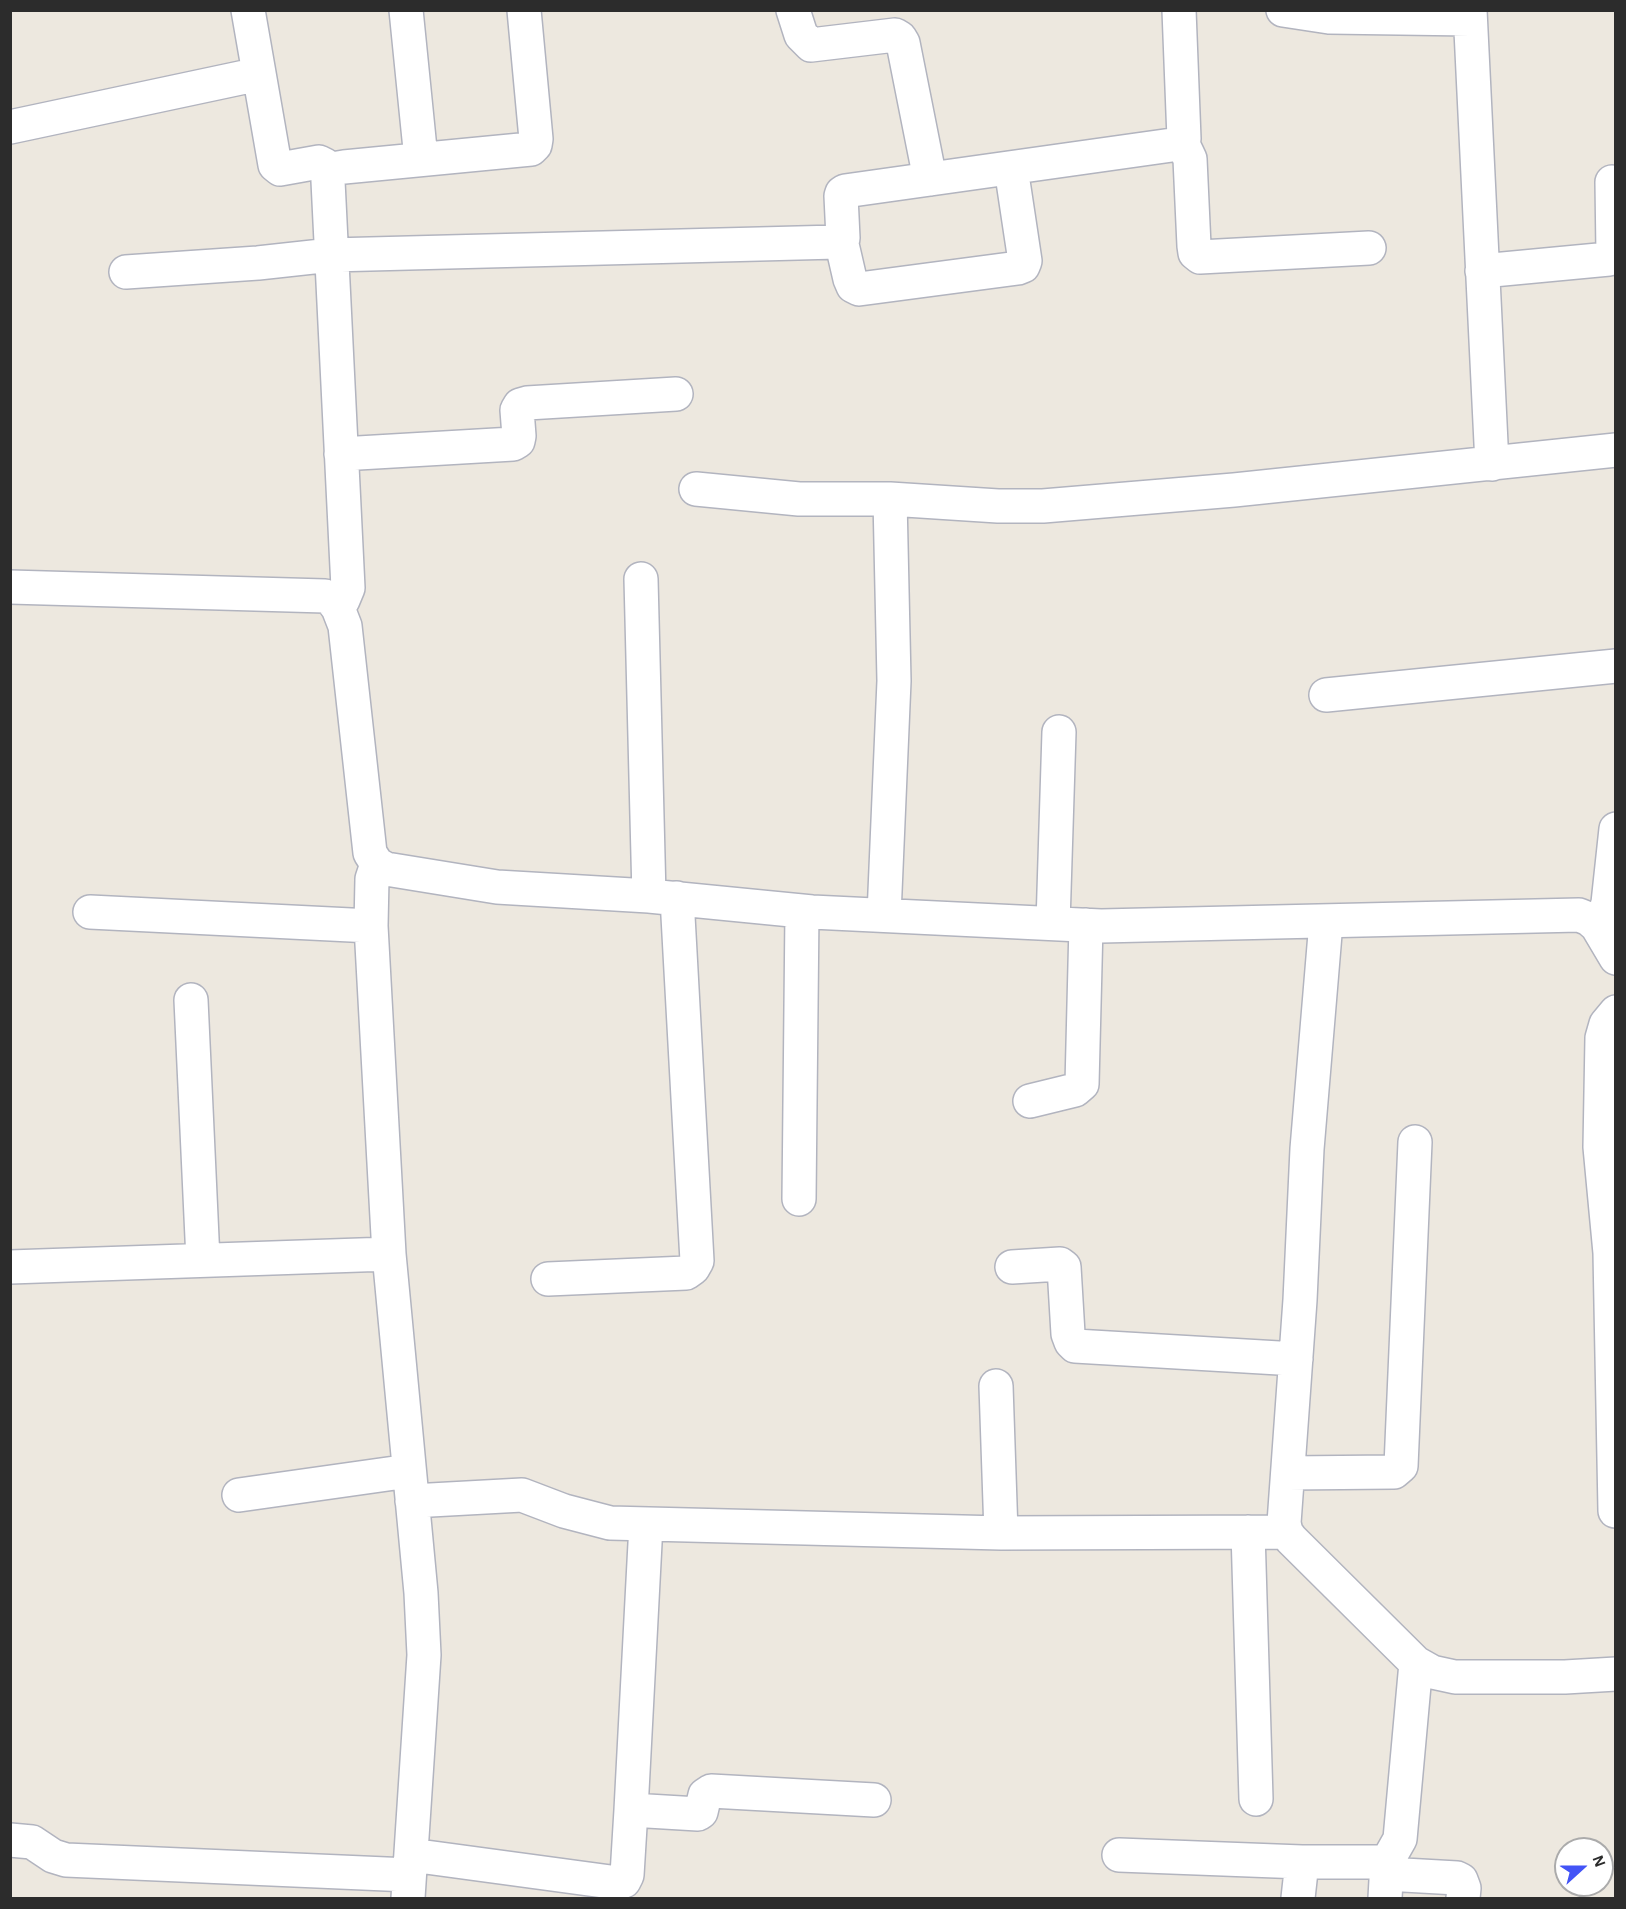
<!DOCTYPE html>
<style>
body{margin:0}
#map{position:relative;width:1626px;height:1909px;overflow:hidden;background:#ede8df;font-family:"Alegreya Sans",sans-serif}
canvas{display:block}
.frame{position:absolute;inset:0;border:12px solid #2c2c2c;pointer-events:none}
.north{position:absolute;left:1554px;top:1837px;width:60px;height:60px;box-sizing:border-box;background:#fff;border:2px solid #ababab;border-radius:50%;rotate:69deg;font-size:16px;font-weight:700;line-height:24px;text-align:center;color:#2c2c2c}
.north::after{content:'';display:block;margin:auto;width:21px;height:27px;background:#4354f6;clip-path:polygon(50% 0,100% 100%,50% 72%,0 100%)}
</style>
<div id="map">
<canvas width="1626" height="1909"></canvas>
<div class="frame"></div>
<div class="north">N</div>
</div>
<script>
const c = document.querySelector('canvas').getContext('2d');
c.lineJoin = 'round';
function poly(rows) {
  const path = new Path2D();
  for (const r of rows) {
    path.moveTo(r[0], r[1]);
    for (let i = 2; i < r.length; i += 2) path.lineTo(r[i], r[i + 1]);
  }
  return path;
}
function trace(path, color, width, dash) {
  c.strokeStyle = color;
  c.lineWidth = width;
  c.lineCap = dash ? 'butt' : 'round';
  c.setLineDash(dash || []);
  c.stroke(path);
}
const minor = poly([
 [248,10,275,165,280,169,319,162,325,165,331,173],
 [406,10,421,159],
 [793,10,801,35,811,45,895,35,900,38,903,43,930,179],
 [1283,10,1329,17,1470,19],
 [1470,10,1492,464],
 [10,127,259,74],
 [1182,142,1190,159,1194,246,1195,253,1200,257,1369,248],
 [841,240,850,279,853,286,859,289,1018,268,1023,266,1025,261,1011,168],
 [1482,271,1609,259,1613,254,1612,182],
 [126,272,258,263,331,255,837,242,843,238,841,196,842,193,845,191,1179,144,1184,139,1179,10],
 [341,454,513,444,518,441,519,436,517,410,520,405,527,403,676,394],
 [696,489,799,499,890,499,998,506,1043,506,1234,490,1616,450],
 [641,579,649,896],
 [10,587,325,596,332,600,338,608,345,626,370,853,377,864,386,869,497,887,649,896,812,912,1101,926,1579,915,1589,919,1597,926,1616,958],
 [338,608,343,600,348,588,328,181,331,173,338,168,344,167,531,149,535,145,536,139,524,10],
 [1326,695,1616,666],
 [377,864,372,879,371,926,389,1254,421,1593,424,1655,408,1898],
 [90,912,371,926],
 [884,915,894,681,890,499],
 [1326,922,1307,1149,1300,1300,1284,1523,1286,1532,1291,1539,1416,1663,1432,1672,1455,1677,1565,1677,1616,1674],
 [1053,923,1059,732],
 [1597,926,1603,919,1608,903,1616,829],
 [191,1000,203,1260],
 [1030,1101,1075,1090,1082,1084,1086,925],
 [799,1199,802,911],
 [10,1267,389,1254],
 [1012,1267,1060,1264,1064,1267,1068,1334,1071,1342,1075,1346,1296,1359],
 [548,1279,686,1273,693,1268,697,1261,677,898],
 [996,1386,1001,1533],
 [1288,1473,1394,1472,1401,1466,1415,1142],
 [239,1495,409,1471],
 [412,1501,522,1495,564,1511,610,1523,1001,1533,1286,1532],
 [1615,1511,1610,1253,1600,1147,1602,1038,1606,1024,1616,1012],
 [1248,1532,1256,1799],
 [631,1810,698,1814,701,1812,705,1795,711,1791,874,1800],
 [10,1840,32,1842,53,1856,66,1860,409,1875],
 [411,1855,618,1883,624,1881,627,1875,631,1810,646,1524],
 [1119,1855,1302,1862,1387,1862],
 [1386,1874,1457,1878,1461,1880,1464,1888,1463,1898],
 [1298,1898,1302,1862],
 [1385,1898,1387,1862,1400,1839,1416,1663]
]);
trace(minor, '#b2b4bf', 36);
trace(minor, '#fff', 33);
</script>
